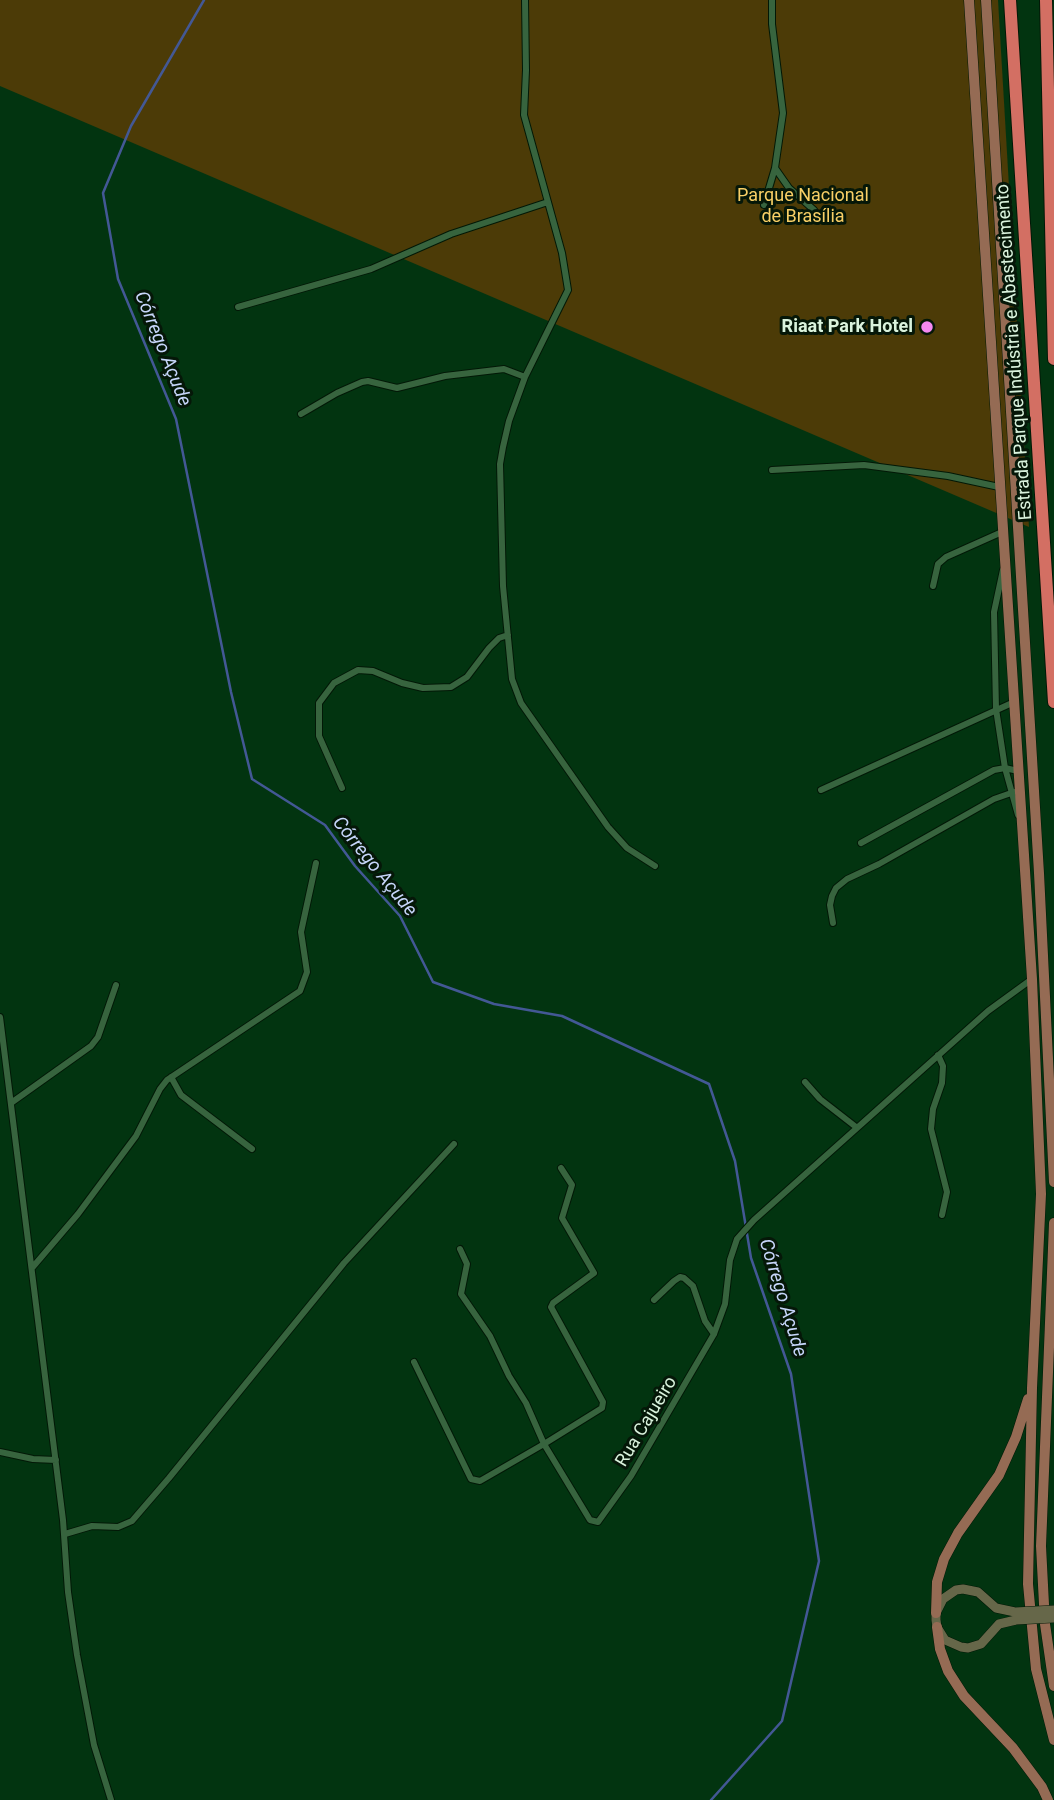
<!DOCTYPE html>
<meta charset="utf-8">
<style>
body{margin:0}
canvas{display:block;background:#023410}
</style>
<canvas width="1054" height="1800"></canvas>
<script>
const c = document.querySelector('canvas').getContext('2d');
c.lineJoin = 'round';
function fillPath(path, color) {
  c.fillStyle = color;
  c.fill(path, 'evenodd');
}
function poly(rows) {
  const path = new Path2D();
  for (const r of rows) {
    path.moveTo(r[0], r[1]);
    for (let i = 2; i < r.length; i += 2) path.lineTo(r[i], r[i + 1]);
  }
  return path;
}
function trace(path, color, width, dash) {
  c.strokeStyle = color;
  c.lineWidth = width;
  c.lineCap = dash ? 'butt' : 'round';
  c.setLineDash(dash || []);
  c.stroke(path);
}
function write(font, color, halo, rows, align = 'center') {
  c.font = font + ' Roboto,sans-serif';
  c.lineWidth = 6;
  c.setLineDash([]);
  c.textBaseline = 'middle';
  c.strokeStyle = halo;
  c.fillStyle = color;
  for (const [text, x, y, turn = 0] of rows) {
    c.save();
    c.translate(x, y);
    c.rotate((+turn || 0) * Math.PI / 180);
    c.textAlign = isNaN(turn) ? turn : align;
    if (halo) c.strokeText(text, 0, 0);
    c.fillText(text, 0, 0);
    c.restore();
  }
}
const green = poly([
 [0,0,998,0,1029,527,0,86]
]);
const stream = poly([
 [204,0,131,126,103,193,118,279,176,419,231,692,252,779,325,825,355,866,400,916,433,982,494,1004,562,1016,709,1084,735,1161,751,1258,791,1374,819,1561,782,1721,711,1800]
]);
const street = poly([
 [525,0,526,70,524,115,562,253,568,290,525,377,509,421,503,447,500,464,503,586,512,679,521,703,608,827,627,848,655,866],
 [772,0,772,24,783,113,775,168,789,188,814,210],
 [764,205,775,168],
 [238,307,371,269,451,234,548,202],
 [301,414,337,393,362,382,368,381,397,388,445,376,504,369,525,377],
 [772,470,864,465,948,476,999,487],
 [1003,570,994,612,996,709,1005,768,1018,815],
 [933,586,938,564,946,557,1002,532],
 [342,788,319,736,319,703,334,683,358,670,373,671,402,683,423,688,451,687,467,677,489,648,499,638,508,635],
 [821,790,1012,703],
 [861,843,994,770,1005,768,1018,771],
 [833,923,830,905,832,896,836,888,847,879,879,864,994,799,1014,792],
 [0,1017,63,1520,68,1592,77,1655,94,1745,111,1800],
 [938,1055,943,1066,942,1083,933,1109,931,1129,947,1192,942,1215],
 [171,1077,181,1095,252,1149],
 [805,1082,820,1099,856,1127],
 [11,1103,91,1046,98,1037,116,985],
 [460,1249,467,1264,461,1294,490,1336,509,1376,526,1403,544,1444,602,1408,603,1402,551,1307,553,1303,594,1273,562,1218,572,1185,561,1168],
 [32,1268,78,1214,136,1136,160,1089,167,1080,300,991,307,972,301,932,316,863],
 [654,1300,674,1281,680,1277,684,1278,693,1286,705,1321,714,1334],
 [414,1362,471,1479,480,1481,544,1444,590,1520,598,1522,631,1476,714,1334,725,1304,730,1260,737,1239,754,1220,988,1011,1032,979],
 [0,1452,33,1459,56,1460],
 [65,1534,92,1526,118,1527,132,1521,169,1478,344,1263,454,1144]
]);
const secondary = poly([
 [1015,1612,996,1608,978,1592,963,1589,956,1590,943,1599,936,1613,936,1620,937,1627,945,1640,961,1647,968,1648,981,1644,999,1624,1016,1620]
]);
const primary = poly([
 [969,0,1032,979,1041,1194,1032,1388,1028,1584,1036,1669,1054,1740],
 [986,0,1039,873,1054,1182],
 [1054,1223,1041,1546,1045,1624,1054,1686],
 [936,1613,937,1582,944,1559,958,1533,999,1475,1016,1437,1028,1399],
 [937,1627,940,1649,948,1671,964,1696,1013,1748,1042,1787,1048,1800]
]);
const highway = poly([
 [1010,0,1054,702],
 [1046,0,1054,359]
]);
const secondaryBridge = poly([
 [1015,1612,1054,1610],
 [1016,1620,1054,1618]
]);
const markers = [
 [927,327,7,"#f489f1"]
];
const parkNames = [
 ["Parque Nacional",803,196],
 ["de Brasília",803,217]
];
const poiNames = [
 ["Riaat Park Hotel",913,327]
];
const streetNames = [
 ["Estrada Parque Indústria e Abastecimento",1015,352,-94],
 ["Rua Cajueiro",647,1422,-59]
];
const waterNames = [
 ["Córrego Açude",162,349,68],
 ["Córrego Açude",374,867,51],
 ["Córrego Açude",782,1298,73]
];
fillPath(green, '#4c3b07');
trace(stream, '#435895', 2.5);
trace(street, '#021806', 8);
trace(secondary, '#021806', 10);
trace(primary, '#021806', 11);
trace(highway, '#021806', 14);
trace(street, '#37643e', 6);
trace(secondary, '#666749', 9);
trace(primary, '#956b54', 10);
trace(highway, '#d36f63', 12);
trace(secondaryBridge, '#021806', 10, []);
trace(secondaryBridge, '#666749', 9);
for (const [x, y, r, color] of markers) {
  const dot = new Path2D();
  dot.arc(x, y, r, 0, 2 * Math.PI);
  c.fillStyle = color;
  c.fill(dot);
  trace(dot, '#051708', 2.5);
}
write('18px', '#f8cf66', '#051708', parkNames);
write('bold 18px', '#daf3dd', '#051708', poiNames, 'right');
write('18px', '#daf3dd', '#051708', streetNames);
write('italic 19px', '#c7d6fa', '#051708', waterNames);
</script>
